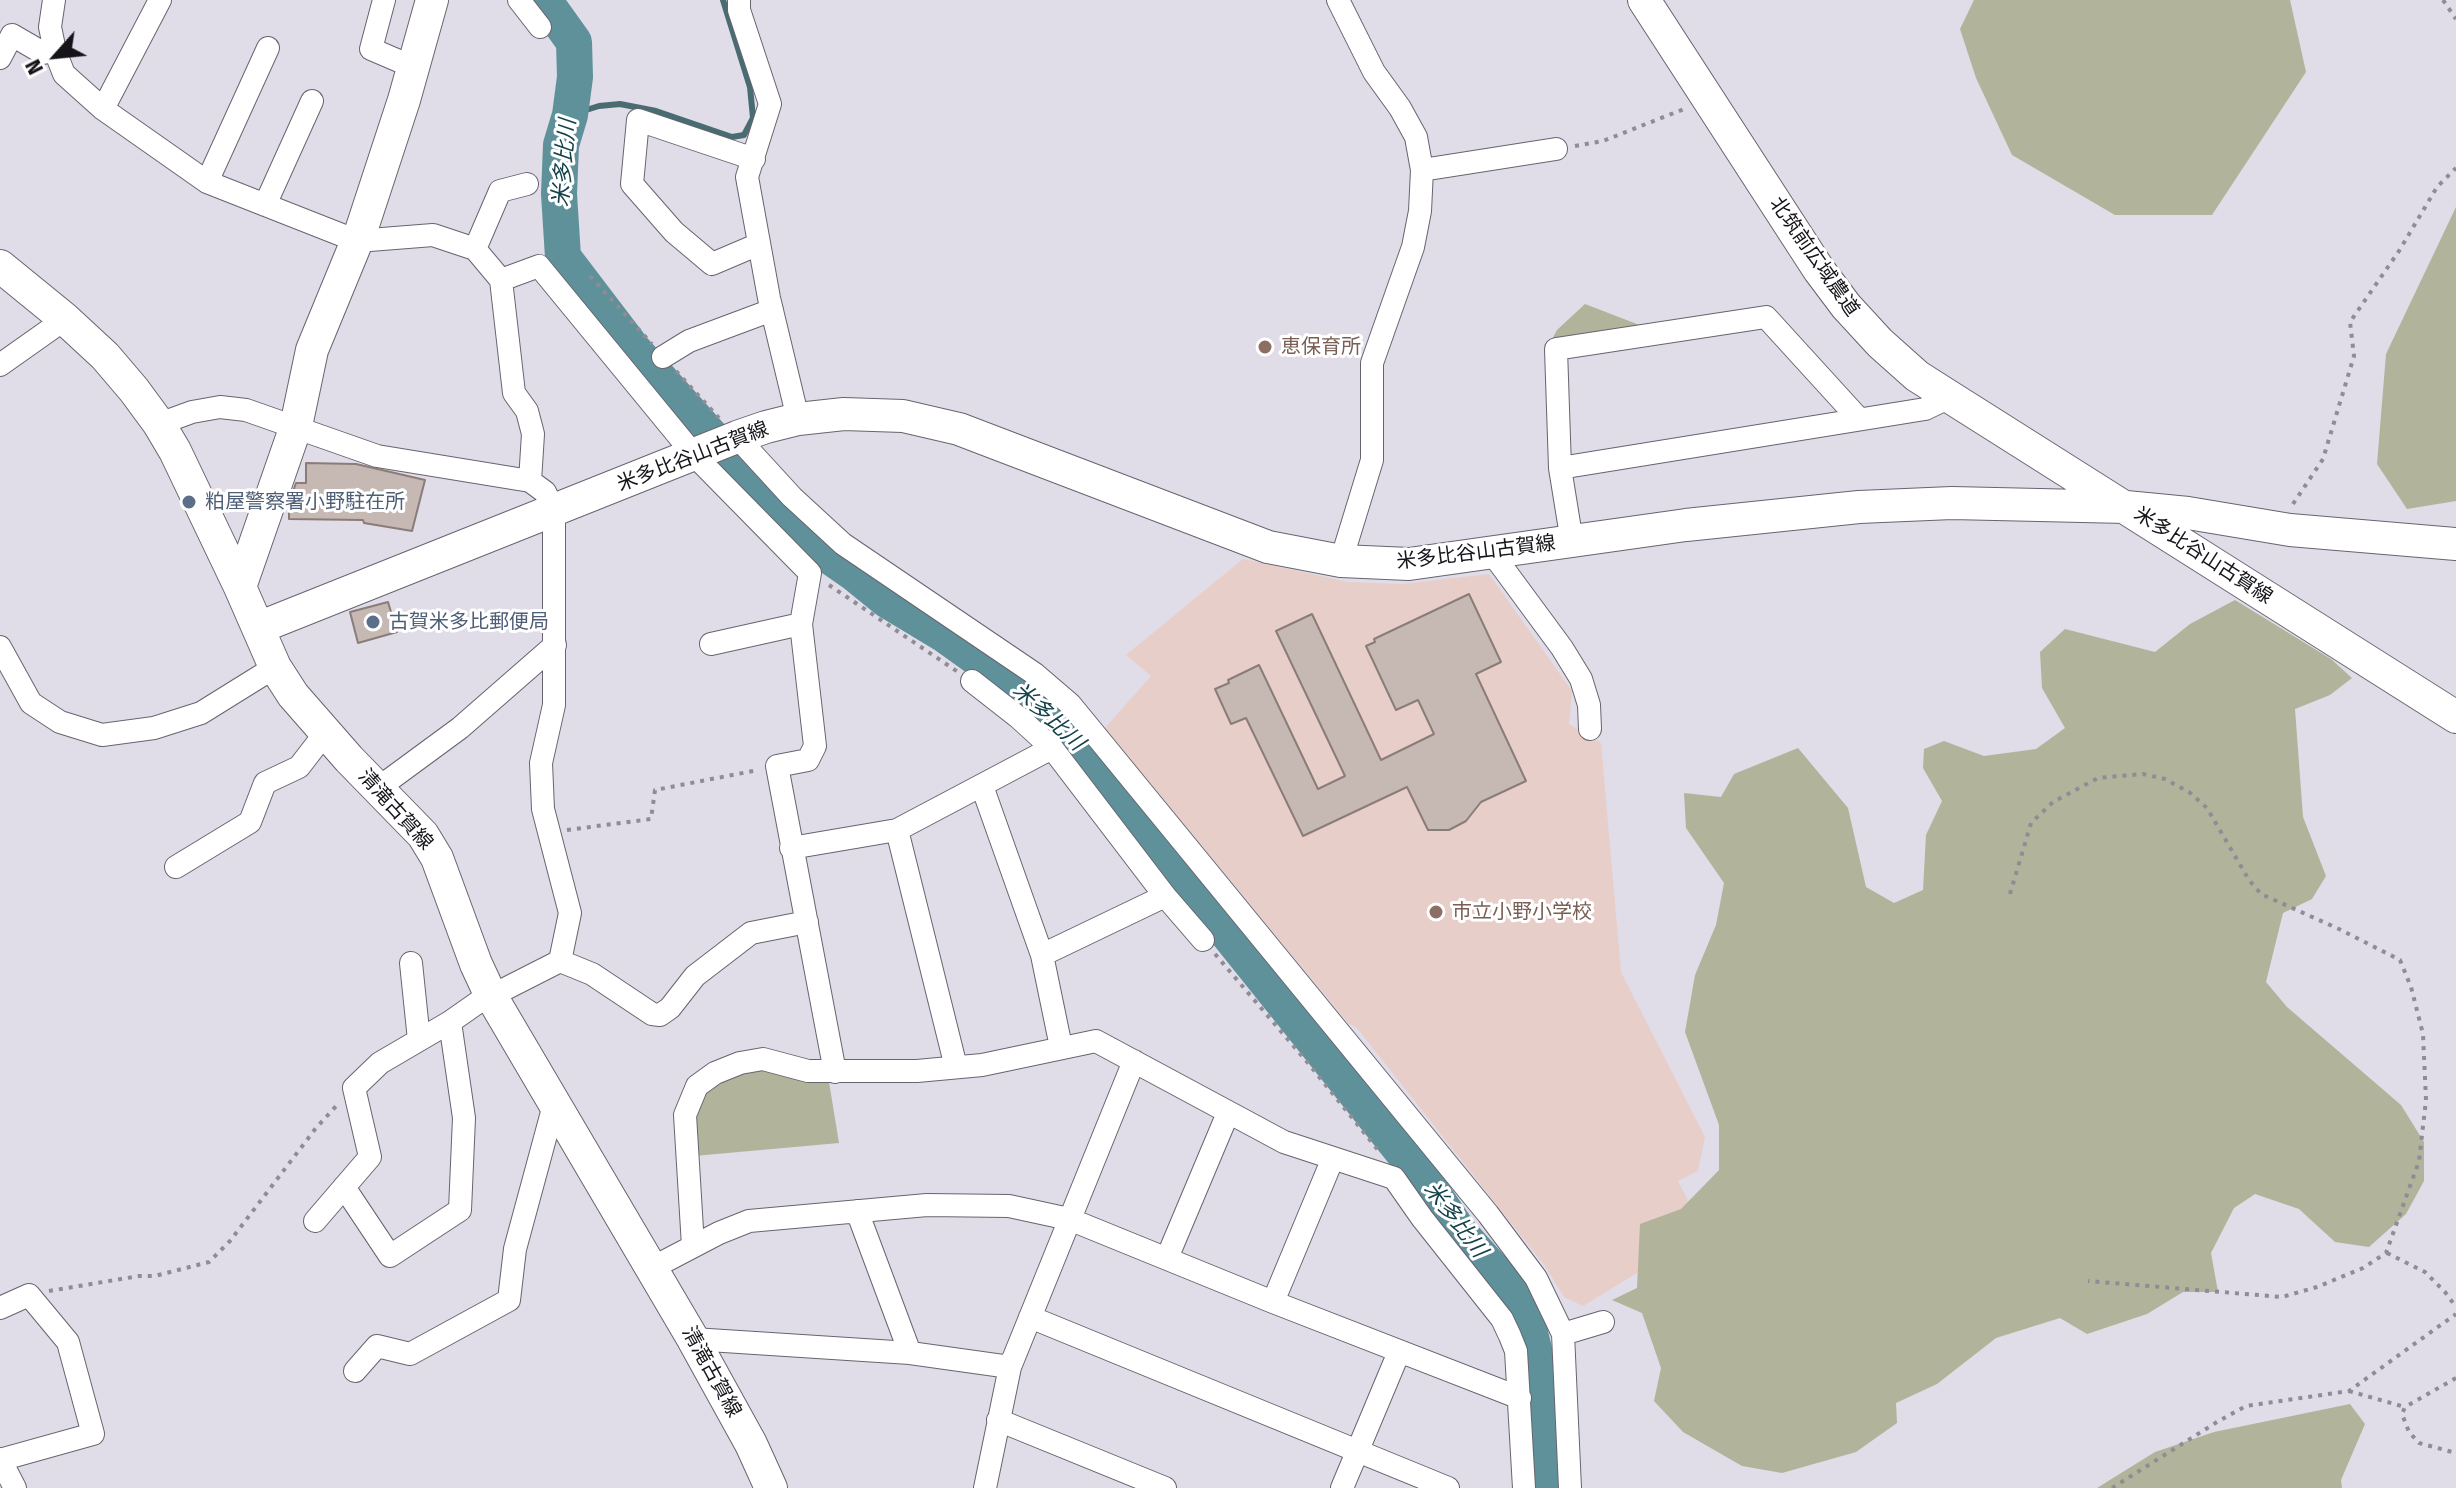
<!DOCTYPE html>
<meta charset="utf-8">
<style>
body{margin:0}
#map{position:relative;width:2456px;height:1488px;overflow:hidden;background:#e0dce8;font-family:"Fira Sans Condensed",sans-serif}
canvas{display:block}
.north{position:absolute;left:16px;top:16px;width:80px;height:80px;-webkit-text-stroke:6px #fff;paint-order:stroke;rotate:243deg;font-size:22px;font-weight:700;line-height:32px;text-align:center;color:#161419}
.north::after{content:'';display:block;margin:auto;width:28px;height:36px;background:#161419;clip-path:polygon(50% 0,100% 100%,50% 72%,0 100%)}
</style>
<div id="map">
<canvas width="2456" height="1488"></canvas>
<div class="north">N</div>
</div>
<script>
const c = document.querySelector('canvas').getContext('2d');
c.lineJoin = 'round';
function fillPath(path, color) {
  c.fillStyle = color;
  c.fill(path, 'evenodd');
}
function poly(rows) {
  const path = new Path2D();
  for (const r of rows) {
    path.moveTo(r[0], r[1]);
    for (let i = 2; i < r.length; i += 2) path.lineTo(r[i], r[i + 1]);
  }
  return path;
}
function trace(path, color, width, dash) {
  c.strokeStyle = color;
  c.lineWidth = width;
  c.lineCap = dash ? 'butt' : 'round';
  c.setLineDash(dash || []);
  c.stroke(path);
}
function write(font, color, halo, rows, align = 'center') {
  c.font = font + ' "Fira Sans Condensed","Noto Sans JP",sans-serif';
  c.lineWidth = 6;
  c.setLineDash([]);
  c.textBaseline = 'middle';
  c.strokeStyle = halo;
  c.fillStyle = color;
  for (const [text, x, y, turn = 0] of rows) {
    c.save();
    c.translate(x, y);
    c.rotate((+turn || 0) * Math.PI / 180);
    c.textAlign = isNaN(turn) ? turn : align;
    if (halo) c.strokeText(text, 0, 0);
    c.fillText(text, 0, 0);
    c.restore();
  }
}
const education = poly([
 [1243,559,1348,582,1402,584,1489,574,1572,691,1569,724,1601,743,1621,972,1705,1137,1698,1171,1678,1181,1704,1232,1583,1306,1564,1297,1545,1266,1357,1028,1348,1023,1105,728,1151,676,1126,655]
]);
const green = poly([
 [1974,0,2290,0,2306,72,2212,215,2115,215,2012,155,1976,78,1960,29],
 [2456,207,2456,501,2407,509,2377,464,2386,354],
 [1585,304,1642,326,1550,343,1557,330],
 [2235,600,2331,659,2352,678,2330,695,2295,709,2303,817,2326,876,2312,899,2283,913,2266,982,2287,1007,2401,1105,2424,1142,2424,1181,2406,1214,2369,1247,2335,1242,2299,1209,2255,1194,2234,1208,2211,1253,2218,1292,2183,1292,2147,1314,2087,1334,2060,1318,1996,1338,1937,1384,1896,1403,1897,1423,1856,1452,1782,1473,1742,1466,1683,1432,1654,1401,1661,1368,1642,1313,1612,1300,1637,1288,1640,1224,1681,1209,1719,1170,1719,1125,1685,1032,1695,975,1716,925,1724,883,1686,828,1684,793,1721,797,1734,774,1798,748,1848,808,1866,887,1894,903,1923,890,1926,835,1942,801,1923,768,1924,749,1944,741,1984,756,2036,749,2065,728,2042,688,2040,652,2065,629,2155,652,2190,624],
 [766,1065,829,1082,839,1143,694,1156,692,1110,704,1090,739,1071],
 [2350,1404,2365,1424,2341,1480,2342,1488,2097,1488,2155,1452,2214,1432]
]);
const stream = poly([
 [570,115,599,106,620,104,656,111,732,137,744,135,753,118,750,87,723,0]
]);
const river = poly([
 [544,0,574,42,575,77,570,115,561,145,559,194,563,257,633,349,742,471,829,556,855,574,887,600,945,635,998,673,1044,708,1090,756,1196,894,1418,1171,1460,1233,1513,1292,1530,1333,1543,1386,1540,1443,1545,1488]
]);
const building = poly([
 [306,463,356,464,425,480,412,531,364,523,363,520,289,519,289,503,296,483,306,483,306,463],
 [1469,594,1501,662,1476,674,1526,781,1481,802,1466,821,1449,830,1428,830,1407,787,1303,836,1246,718,1231,724,1215,689,1229,683,1228,680,1259,665,1318,789,1345,776,1276,631,1312,614,1381,760,1434,734,1418,700,1396,710,1366,646,1375,642,1374,639,1469,594],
 [388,602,397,632,358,643,350,612,388,602]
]);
const path = poly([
 [2443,0,2456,19],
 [1575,146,1603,141,1684,109],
 [590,276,652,344],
 [676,371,719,418],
 [2293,504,2323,459,2354,356,2350,322,2399,251,2437,187,2456,168],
 [829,585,958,672],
 [567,830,651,819,655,790,758,770],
 [2010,894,2031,823,2053,802,2098,778,2143,774,2165,779,2189,792,2207,808,2249,880,2261,894,2339,929,2400,960,2411,987,2423,1034,2426,1100,2419,1161,2386,1253,2363,1268,2317,1287,2282,1297,2088,1281],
 [1215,954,1308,1063,1378,1150],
 [2387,1253,2425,1272,2445,1292,2456,1307],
 [49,1291,139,1276,155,1276,209,1262,230,1241,316,1128,338,1104],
 [2456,1378,2405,1407,2402,1414,2409,1432,2419,1443,2456,1453],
 [2349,1391,2405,1407],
 [2112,1488,2217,1422,2246,1406,2349,1391,2456,1314]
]);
const street = poly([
 [54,0,50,27,55,51],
 [384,0,371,49,413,67],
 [519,0,540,27],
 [739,0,739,10,770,104,747,177,769,298,798,419],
 [1338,0,1374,72,1400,108,1416,137,1422,170,1420,211,1413,247,1372,363,1372,460,1341,561],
 [0,58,12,35,43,53,55,51,64,74,103,109,207,182,357,241,433,235,475,249,501,280,539,266,695,456,810,573,801,624,815,746,808,760,777,766,835,1072],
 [103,109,160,0],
 [754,159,638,120,632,184,674,232,712,264,759,244],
 [1422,170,1556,149],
 [207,182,268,48],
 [265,205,312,101],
 [475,249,500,191,527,184],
 [501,280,514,393,527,411,533,434,530,481],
 [663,357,689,341,772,310],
 [0,365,65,319],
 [159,424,192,412,220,407,246,410,377,456,530,481,545,492,554,511,554,705,541,763,543,809,570,913,560,961,503,990,490,994,450,1022,380,1063,354,1088,370,1157,315,1221],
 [737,437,792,497,843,544,1035,674,1070,704,1488,1214,1536,1278,1563,1334,1570,1488],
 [1560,468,1925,409,1950,397],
 [1572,542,1560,468,1556,349,1766,317,1859,419],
 [1492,553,1562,648,1581,679,1589,705,1590,729],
 [711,644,801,624],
 [0,647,31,703,60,722,102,735,154,728,201,713,275,667],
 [972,681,1018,717,1052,748,1165,896,1203,940],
 [982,786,1042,955,1061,1047],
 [377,789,460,728,555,645],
 [897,830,956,1067],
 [791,848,897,830,1052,748],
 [176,867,250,822,265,783,299,767,326,732],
 [1042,955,1165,896],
 [560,961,592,974,652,1014,660,1015,670,1008,695,976,751,933,807,922],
 [411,963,419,1040],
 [344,1187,390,1256,460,1210,464,1118,450,1022],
 [857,1211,910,1353],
 [693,1246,685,1115,697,1086,715,1073,740,1063,763,1059,808,1071,917,1071,982,1065,1096,1041,1284,1142,1394,1178,1422,1218,1502,1319,1510,1336,1516,1351,1524,1488],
 [1167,1258,1228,1113],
 [652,1268,719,1233,749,1221,927,1205,1009,1206,1069,1219,1273,1302,1520,1398],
 [1273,1302,1333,1158],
 [0,1308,29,1295,68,1342,93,1434,0,1460],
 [1030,1317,1448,1488],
 [1563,1334,1603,1322],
 [693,1339,910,1353,1010,1367],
 [355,1371,377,1346,410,1354,509,1300,515,1249,554,1105],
 [998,1420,1165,1488],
 [0,1459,15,1488],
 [985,1488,1010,1367,1134,1061],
 [1342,1488,1399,1352]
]);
const secondary = poly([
 [1644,0,1819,270,1846,306,1880,343,1917,376,1950,397,2456,717],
 [0,266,65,319,105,356,134,390,159,424,175,451,240,587,275,667,293,695,349,759,423,835,437,858,476,964,490,994,693,1339,751,1444,771,1488],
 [240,587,296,426,312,350,361,231,404,100,432,0],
 [258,628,737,437,766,427,798,419,844,414,903,416,959,429,1268,547,1341,561,1409,564,1686,525,1859,507,1952,503,2126,507,2188,513,2290,530,2456,544]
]);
const markers = [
 [1265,347,8,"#8d6e63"],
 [189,502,8,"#5c6f8a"],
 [373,622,8,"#5c6f8a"],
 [1436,912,8,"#8d6e63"]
];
const streetNames = [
 ["北筑前広域農道",1814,257,55],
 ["米多比谷山古賀線",693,457,-21],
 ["米多比谷山古賀線",1476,553,-7],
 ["米多比谷山古賀線",2203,556,33],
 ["清滝古賀線",395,810,48],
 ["清滝古賀線",711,1372,61]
];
const educationNames = [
 ["恵保育所",1281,347],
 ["市立小野小学校",1452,912]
];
const serviceNames = [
 ["粕屋警察署小野駐在所",205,502],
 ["古賀米多比郵便局",389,622]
];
const waterNames = [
 ["米多比川",565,163,-85],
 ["米多比川",1048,717,43],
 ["米多比川",1455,1220,53]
];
fillPath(education, '#e8cec8');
fillPath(green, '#b1b49a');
trace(stream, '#496c73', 6);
trace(river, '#5f919a', 36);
fillPath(building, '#c6b8b3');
trace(building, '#8a7d79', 2);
trace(street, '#68646f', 24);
trace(secondary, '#68646f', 34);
trace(path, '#8f8c95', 4, [4, 6]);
trace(street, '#fff', 22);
trace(secondary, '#fff', 32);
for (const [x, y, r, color] of markers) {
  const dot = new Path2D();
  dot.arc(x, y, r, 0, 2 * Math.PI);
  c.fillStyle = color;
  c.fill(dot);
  trace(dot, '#fff', 3);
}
write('20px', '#161419', '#fff', streetNames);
write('20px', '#785e54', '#fff', educationNames, 'left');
write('20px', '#4e5e75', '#fff', serviceNames, 'left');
write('italic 22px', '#14434a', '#fff', waterNames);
</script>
